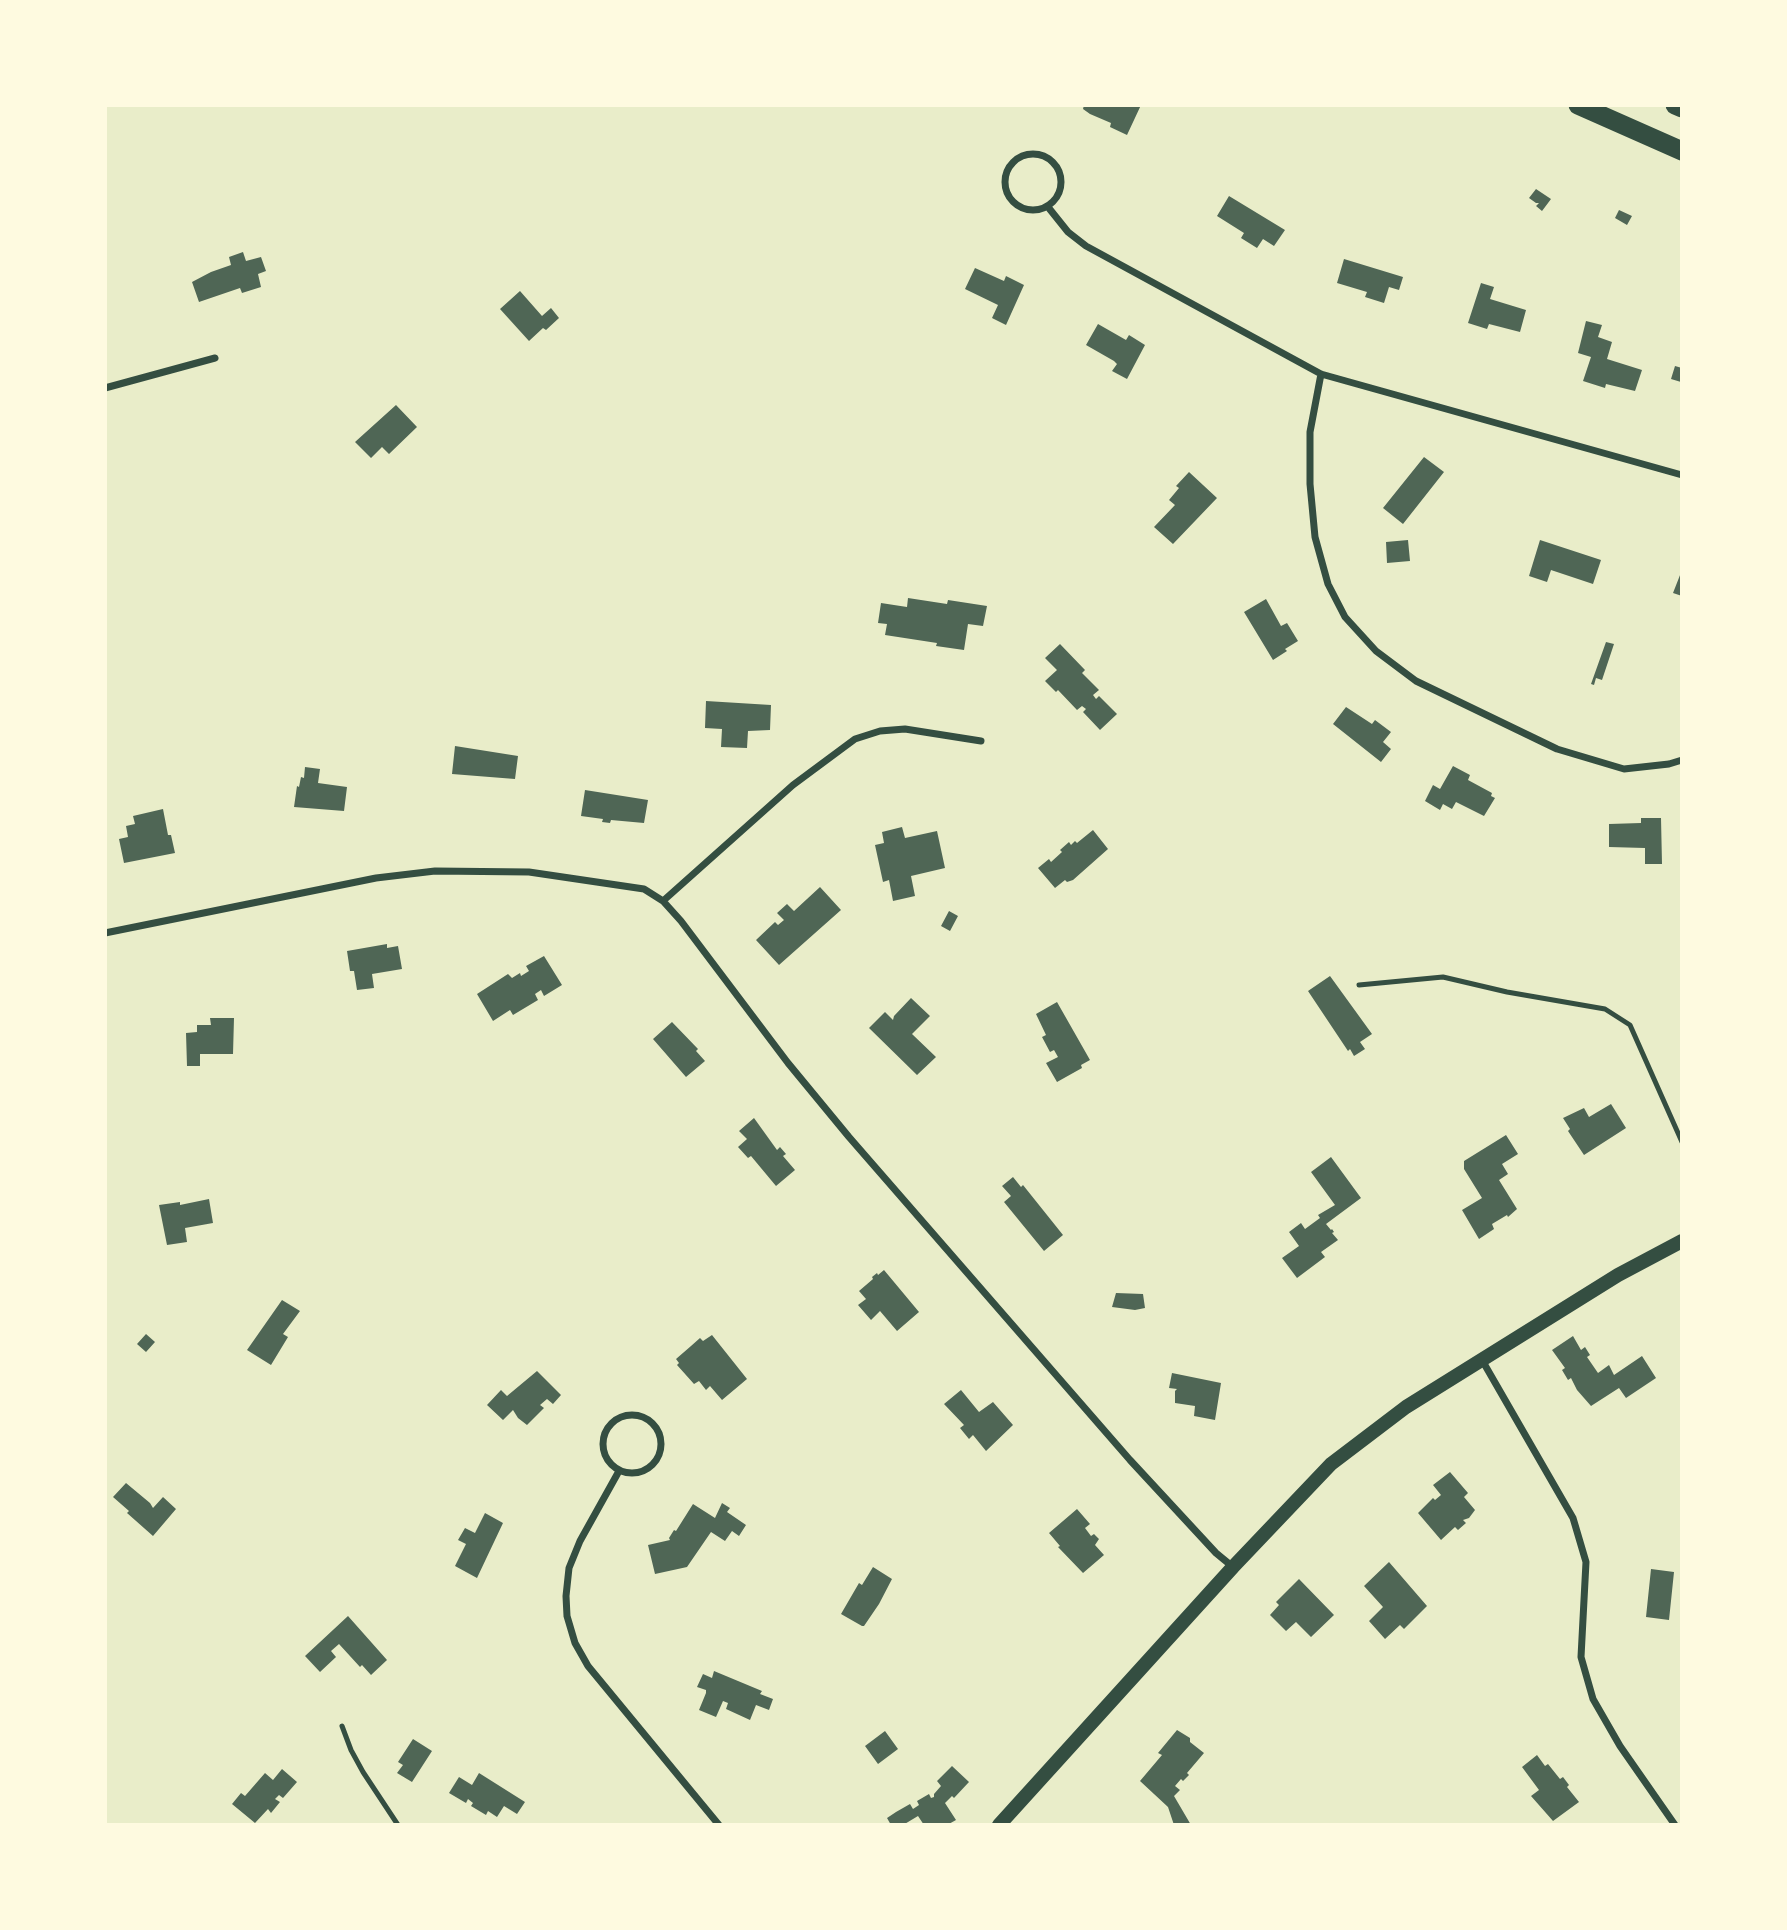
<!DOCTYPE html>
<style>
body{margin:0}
#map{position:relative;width:1787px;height:1930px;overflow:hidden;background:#e9edc9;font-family:Merriweather,serif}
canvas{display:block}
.frame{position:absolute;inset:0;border:107px solid #fefae0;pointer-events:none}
</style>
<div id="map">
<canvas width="1787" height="1930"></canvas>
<div class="frame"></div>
</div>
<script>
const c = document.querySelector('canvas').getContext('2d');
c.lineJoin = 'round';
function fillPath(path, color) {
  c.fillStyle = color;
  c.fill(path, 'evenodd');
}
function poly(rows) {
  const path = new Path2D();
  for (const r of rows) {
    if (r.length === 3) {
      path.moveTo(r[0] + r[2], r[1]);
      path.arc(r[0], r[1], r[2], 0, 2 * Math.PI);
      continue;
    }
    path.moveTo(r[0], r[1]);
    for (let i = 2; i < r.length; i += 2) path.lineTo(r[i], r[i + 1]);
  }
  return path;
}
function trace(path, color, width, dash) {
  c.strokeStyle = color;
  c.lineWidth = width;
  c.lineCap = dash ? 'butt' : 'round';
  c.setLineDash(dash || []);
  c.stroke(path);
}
const building = poly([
 [1084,105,1141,105,1127,135,1110,127,1111,123,1090,114,1083,109],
 [1536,189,1551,199,1542,211,1536,206,1539,203,1536,203,1529,198],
 [1229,196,1285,230,1274,246,1263,239,1257,248,1241,238,1244,233,1217,216],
 [1619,210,1632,216,1627,225,1615,218],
 [243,252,246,261,261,257,266,271,258,274,261,287,242,293,240,288,199,302,192,282,211,272,231,265,229,257],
 [1344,259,1403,277,1399,290,1389,287,1384,303,1365,297,1367,292,1337,283],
 [975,268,1004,281,1006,276,1024,285,1006,325,992,318,998,305,965,289],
 [1481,283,1494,287,1490,299,1526,310,1520,332,1489,324,1487,329,1468,323],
 [520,291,542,316,551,308,559,318,546,330,543,328,529,341,500,309],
 [1586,321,1602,325,1598,337,1612,342,1607,359,1642,370,1635,391,1606,384,1605,388,1583,381,1591,357,1578,353],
 [1098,324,1126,340,1129,335,1145,345,1127,379,1112,371,1117,364,1114,361,1086,345],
 [1675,366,1682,368,1681,382,1671,379],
 [396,405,417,427,389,454,382,447,371,458,355,442],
 [1424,457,1444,472,1403,524,1383,508],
 [1189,472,1217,498,1173,544,1154,527,1175,505,1169,500,1179,488,1176,486],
 [1408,540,1410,561,1387,563,1386,542],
 [1540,540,1601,560,1593,584,1551,570,1547,582,1529,576],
 [1682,570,1682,596,1673,593],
 [908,598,947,604,948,600,987,606,983,626,968,624,964,650,936,646,937,643,885,635,887,624,878,623,881,603,907,607],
 [1266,599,1281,626,1287,623,1298,641,1285,649,1287,651,1273,660,1244,612],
 [1606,642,1614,644,1602,680,1596,678,1594,685,1591,684],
 [1060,644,1085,670,1082,673,1099,690,1093,695,1096,699,1099,696,1117,714,1100,730,1083,712,1086,709,1082,706,1077,710,1058,690,1056,692,1045,681,1057,670,1045,658],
 [706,701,771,705,770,730,748,731,747,748,721,747,722,729,705,728],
 [1346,707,1372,724,1375,720,1391,732,1383,742,1391,749,1381,762,1333,724],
 [455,746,518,756,515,779,452,774],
 [1453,766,1470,775,1468,780,1492,793,1491,796,1495,798,1484,816,1456,802,1452,809,1443,804,1440,810,1425,801,1433,785,1440,789],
 [305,767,320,769,318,783,347,787,344,811,294,807,297,786,299,787,301,777,304,778],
 [585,790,648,800,644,823,611,820,610,823,602,822,603,819,581,816],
 [163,809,168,835,171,835,175,853,124,863,119,839,128,837,126,826,135,824,133,816],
 [1641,818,1661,818,1662,864,1645,864,1645,848,1609,847,1609,824,1641,823],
 [902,827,905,838,937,831,945,868,911,876,915,896,893,901,889,880,883,882,875,845,884,843,882,832],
 [1093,830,1108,849,1073,880,1067,882,1065,880,1055,888,1038,868,1049,859,1051,862,1062,852,1060,850,1069,842,1071,845,1075,841,1077,843],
 [820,887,841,910,779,965,756,940,775,922,778,925,784,920,777,913,787,904,794,911],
 [949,911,958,916,950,931,941,926],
 [387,944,387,948,398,946,402,969,372,974,374,988,357,990,354,971,350,971,347,951],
 [544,956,562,985,544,996,541,990,535,994,538,1000,513,1015,510,1010,493,1021,477,994,508,974,512,978,520,973,521,976,529,971,526,966],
 [1330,976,1372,1034,1360,1042,1365,1049,1354,1056,1350,1049,1348,1051,1308,991],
 [911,998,930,1016,912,1034,936,1057,917,1075,869,1028,885,1012,893,1020,894,1016],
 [1057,1002,1090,1060,1081,1065,1082,1068,1057,1082,1046,1063,1058,1057,1054,1050,1050,1052,1042,1037,1046,1035,1036,1014],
 [210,1018,234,1018,233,1054,200,1054,200,1066,187,1066,186,1033,197,1032,197,1025,211,1025],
 [672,1022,698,1049,696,1051,705,1061,686,1077,653,1039],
 [1611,1104,1626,1128,1584,1155,1568,1131,1570,1129,1563,1118,1584,1108,1589,1117],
 [754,1118,777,1150,780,1147,786,1154,783,1156,795,1170,776,1186,751,1156,748,1158,738,1147,747,1139,739,1131],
 [1506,1135,1518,1154,1502,1164,1508,1174,1499,1180,1517,1209,1508,1217,1507,1215,1492,1224,1494,1229,1479,1239,1462,1210,1482,1198,1464,1169,1464,1161],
 [1331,1157,1361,1198,1326,1224,1331,1230,1332,1229,1334,1232,1332,1233,1338,1240,1321,1252,1325,1257,1297,1278,1282,1258,1299,1246,1289,1232,1301,1223,1305,1229,1320,1218,1318,1215,1335,1205,1311,1172],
 [1013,1177,1021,1187,1023,1185,1063,1235,1044,1251,1004,1202,1011,1196,1002,1186],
 [209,1199,213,1223,185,1228,187,1242,167,1245,159,1205,180,1202,180,1205],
 [884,1270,919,1312,897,1331,880,1311,871,1320,858,1305,866,1299,859,1291,873,1279,872,1277,877,1273,878,1275],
 [1116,1293,1143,1294,1145,1308,1135,1310,1112,1307],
 [282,1300,300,1311,283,1334,288,1337,271,1365,247,1350],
 [146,1334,155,1342,146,1352,137,1344],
 [712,1335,747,1379,722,1400,710,1386,706,1390,699,1381,694,1384,677,1365,679,1363,676,1359,691,1346,700,1338,703,1341],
 [1573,1336,1581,1350,1585,1347,1590,1355,1587,1357,1598,1373,1609,1365,1614,1375,1642,1356,1656,1378,1626,1398,1619,1388,1591,1406,1577,1390,1571,1378,1568,1380,1562,1370,1565,1368,1552,1350],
 [537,1371,561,1395,553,1404,547,1399,540,1405,544,1408,527,1425,518,1418,513,1410,503,1420,487,1405,501,1390,507,1396],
 [1172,1373,1221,1383,1215,1420,1194,1416,1195,1406,1175,1403,1175,1391,1177,1389,1169,1388],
 [961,1390,979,1412,993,1402,1013,1425,986,1451,973,1435,969,1439,960,1428,964,1425,944,1404],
 [1450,1472,1468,1493,1464,1497,1475,1510,1469,1518,1463,1520,1466,1523,1458,1530,1455,1527,1441,1540,1418,1513,1433,1498,1435,1500,1441,1495,1433,1485],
 [126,1483,150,1503,153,1508,163,1497,176,1509,153,1536,127,1513,129,1511,113,1497],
 [722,1503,730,1508,727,1512,746,1525,739,1536,732,1531,725,1541,711,1532,687,1567,655,1574,648,1545,670,1540,669,1538,674,1530,676,1531,693,1504,715,1518],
 [1077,1509,1090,1524,1085,1528,1091,1536,1094,1534,1099,1539,1095,1545,1104,1555,1083,1573,1058,1547,1060,1546,1049,1533],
 [485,1513,503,1523,477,1578,455,1566,466,1544,458,1540,465,1528,475,1533],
 [1389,1562,1427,1606,1404,1629,1400,1625,1385,1639,1369,1621,1383,1607,1364,1586],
 [873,1567,892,1579,879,1604,864,1626,862,1626,841,1614,859,1583,862,1585],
 [1651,1569,1674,1572,1669,1620,1646,1617],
 [1299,1579,1334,1615,1311,1637,1296,1622,1286,1631,1270,1615,1279,1605,1276,1602],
 [348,1616,387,1660,371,1675,362,1665,360,1667,339,1644,331,1651,336,1657,320,1672,305,1656],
 [714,1671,762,1691,760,1694,773,1699,769,1710,756,1705,750,1720,726,1709,728,1703,723,1701,716,1717,699,1710,706,1693,706,1690,697,1687,703,1674,712,1678],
 [1177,1730,1190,1738,1190,1742,1204,1753,1187,1773,1189,1775,1183,1781,1181,1779,1175,1786,1180,1790,1174,1796,1191,1825,1174,1825,1168,1807,1140,1781,1162,1755,1158,1753],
 [885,1731,898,1749,878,1764,865,1746],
 [413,1739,432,1751,412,1782,397,1773,403,1765,398,1762],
 [1537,1755,1545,1766,1548,1764,1560,1779,1563,1777,1569,1785,1567,1787,1579,1802,1553,1821,1531,1796,1539,1790,1522,1767],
 [952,1766,969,1782,954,1798,952,1796,945,1803,956,1820,947,1825,924,1825,918,1816,903,1825,891,1825,887,1818,896,1812,910,1804,913,1809,919,1805,917,1801,929,1794,931,1798,934,1797,934,1794,941,1786,937,1781],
 [282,1769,297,1782,283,1798,279,1795,275,1799,280,1802,271,1813,268,1809,255,1823,232,1804,241,1793,245,1796,265,1773,273,1780],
 [479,1773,525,1802,517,1814,504,1806,497,1817,488,1811,486,1815,471,1806,473,1803,468,1799,466,1803,449,1793,459,1777,472,1785]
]);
const service = poly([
 [1359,985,1443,977,1507,992,1605,1009,1630,1025,1682,1142],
 [342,1726,351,1750,363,1772,398,1825]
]);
const minor = poly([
 [1033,182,28],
 [1048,207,1068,232,1086,246,1321,374,1682,475],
 [1321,374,1310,432,1310,484,1315,537,1328,584,1345,617,1376,651,1416,681,1557,749,1624,769,1669,764,1682,760],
 [105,388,215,358],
 [663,901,681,921,788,1063,849,1137,1130,1460,1216,1553,1233,1567],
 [105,933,376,878,435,871,529,872,644,889,663,901,793,785,855,739,880,731,905,729,981,741],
 [1482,1360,1573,1518,1586,1562,1581,1657,1593,1699,1620,1746,1675,1825],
 [632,1444,29],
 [619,1471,580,1541,569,1568,566,1596,567,1616,575,1643,588,1666,719,1825]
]);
const secondary = poly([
 [999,1825,1233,1567,1331,1464,1406,1407,1618,1275,1682,1241]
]);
const motorway = poly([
 [1578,105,1682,151],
 [1675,105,1682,108]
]);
fillPath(building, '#4f6655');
trace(service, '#344e41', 5);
trace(minor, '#344e41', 7);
trace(secondary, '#344e41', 14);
trace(motorway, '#344e41', 19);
</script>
